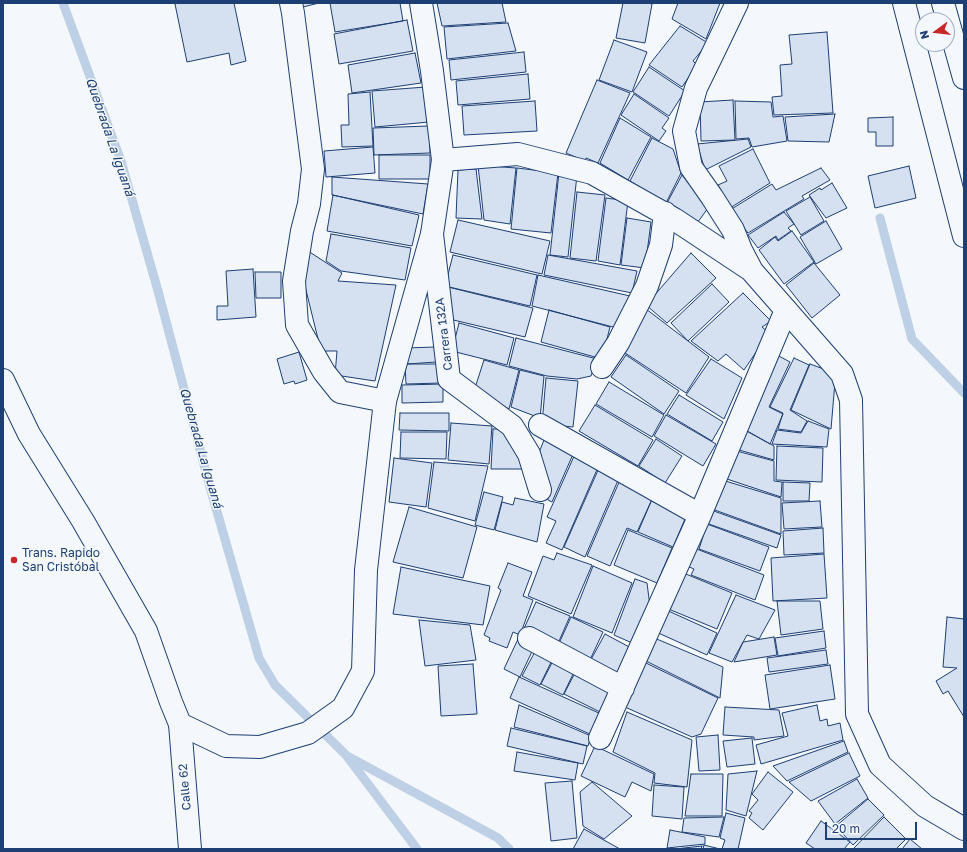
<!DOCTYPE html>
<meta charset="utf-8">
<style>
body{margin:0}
#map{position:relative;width:967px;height:852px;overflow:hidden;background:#f4f7fb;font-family:"Golos Text",sans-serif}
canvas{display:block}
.frame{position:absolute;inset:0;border:4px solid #1d3f73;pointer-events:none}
.north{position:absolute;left:915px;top:12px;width:40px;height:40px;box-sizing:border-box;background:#f4f7fb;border:1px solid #9eadc5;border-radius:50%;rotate:255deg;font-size:11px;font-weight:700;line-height:16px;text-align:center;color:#1d3f73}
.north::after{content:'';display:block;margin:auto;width:14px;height:18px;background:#c62828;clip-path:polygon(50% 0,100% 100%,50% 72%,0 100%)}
.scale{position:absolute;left:825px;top:822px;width:92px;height:18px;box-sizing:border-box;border:2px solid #1d3f73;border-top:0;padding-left:5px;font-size:12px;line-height:14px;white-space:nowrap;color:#1d3f73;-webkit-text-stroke:3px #f4f7fb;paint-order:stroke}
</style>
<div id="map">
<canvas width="967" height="852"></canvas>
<div class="frame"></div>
<div class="north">N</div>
<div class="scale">20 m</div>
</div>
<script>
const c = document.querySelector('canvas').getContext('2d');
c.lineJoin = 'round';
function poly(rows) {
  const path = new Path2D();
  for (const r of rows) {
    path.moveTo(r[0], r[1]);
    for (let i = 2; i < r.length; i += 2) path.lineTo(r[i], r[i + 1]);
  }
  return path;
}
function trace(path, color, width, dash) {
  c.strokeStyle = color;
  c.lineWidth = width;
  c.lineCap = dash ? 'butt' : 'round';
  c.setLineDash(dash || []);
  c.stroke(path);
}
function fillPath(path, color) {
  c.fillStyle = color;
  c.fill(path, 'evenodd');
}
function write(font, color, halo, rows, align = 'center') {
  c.font = font + ' "Golos Text",sans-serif';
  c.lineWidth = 3;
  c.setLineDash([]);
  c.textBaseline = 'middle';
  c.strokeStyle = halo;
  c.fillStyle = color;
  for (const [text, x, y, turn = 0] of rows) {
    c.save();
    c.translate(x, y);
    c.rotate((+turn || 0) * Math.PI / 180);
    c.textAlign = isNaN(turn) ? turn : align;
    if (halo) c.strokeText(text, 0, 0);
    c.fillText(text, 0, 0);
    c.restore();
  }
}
const stream = poly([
 [63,3,121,161,158,291,210,487,259,658,275,685,346,755,417,849],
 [880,218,912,339,964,393],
 [349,757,498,838,509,849]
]);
const building = poly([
 [178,3,234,3,246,61,231,65,229,53,187,62,175,4,178,3],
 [302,3,319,3,303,7,302,3],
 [330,3,400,3,403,21,335,32,330,3],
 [437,3,502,3,506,22,442,26,437,3],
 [623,3,647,3,652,4,645,43,616,38,623,3],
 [678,3,720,3,706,39,672,19,678,3],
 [407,20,413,51,339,64,334,34,407,20],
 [508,23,516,51,447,59,444,27,508,23],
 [680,26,708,43,693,61,697,65,682,87,649,65,680,26],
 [827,32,833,113,774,115,772,97,782,96,780,65,792,64,789,35,827,32],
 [614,40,647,52,632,92,599,80,614,40],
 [524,52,526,72,451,80,449,60,524,52],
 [415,53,421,83,352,93,348,65,415,53],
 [649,67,685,91,669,116,633,92,649,67],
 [528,74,530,99,458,105,456,81,528,74],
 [597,80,630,93,598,163,586,158,585,161,566,153,597,80],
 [426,87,429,122,375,127,372,91,426,87],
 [370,92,373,146,342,147,341,125,349,125,348,94,370,92],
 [634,94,669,118,662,128,666,131,659,141,621,115,634,94],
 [733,100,735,140,701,141,700,102,733,100],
 [535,101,537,131,464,135,462,106,535,101],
 [735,101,771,102,773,117,783,116,787,141,752,147,749,138,736,139,735,101],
 [835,114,829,142,788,141,785,117,835,114],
 [893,117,893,146,876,146,876,132,868,132,868,118,893,117],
 [620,118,651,137,628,180,600,163,620,118],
 [429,126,430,153,374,155,373,128,429,126],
 [652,138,673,149,681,173,666,203,630,181,652,138],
 [748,139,751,147,705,170,697,144,748,139],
 [373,147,375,173,326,177,324,151,373,147],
 [753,149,770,183,730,208,718,185,727,181,719,166,753,149],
 [379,155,430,155,430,179,379,179,379,155],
 [478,165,516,168,510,224,484,220,478,165],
 [909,166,916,198,875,208,868,176,909,166],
 [517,168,558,173,551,233,511,229,517,168],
 [821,168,830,180,802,196,804,199,748,233,730,210,772,184,776,190,821,168],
 [476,169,482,219,456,218,458,170,476,169],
 [559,173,577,175,568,257,550,255,559,173],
 [682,175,708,208,695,226,667,203,682,175],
 [332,177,428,184,423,214,332,195,332,177],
 [832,183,847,208,826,218,809,195,820,188,821,190,832,183],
 [577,192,605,195,596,261,570,258,577,192],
 [333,195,419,215,412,246,327,231,333,195],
 [810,197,824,221,801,235,786,211,810,197],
 [606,198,628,201,620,265,598,261,606,198],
 [784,212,794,224,788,228,791,231,778,240,776,236,758,248,748,235,784,212],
 [627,218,651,222,645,268,621,265,627,218],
 [458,220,550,241,542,274,450,252,458,220],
 [826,221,842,249,816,264,800,237,826,221],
 [792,231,814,262,784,284,759,250,775,237,778,241,792,231],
 [331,234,411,248,405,280,341,271,326,261,331,234],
 [308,251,342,273,338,281,396,285,375,381,335,375,337,351,321,351,303,278,308,251],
 [691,253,716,278,667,323,646,305,691,253],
 [453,255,537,275,530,306,445,286,453,255],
 [548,255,637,271,632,293,544,275,548,255],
 [814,263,840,295,812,318,786,285,814,263],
 [253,269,256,317,217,320,217,306,228,306,226,271,253,269],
 [255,272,281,272,281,298,256,298,255,272],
 [538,275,630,296,617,328,532,306,538,275],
 [712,284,729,302,688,341,671,323,712,284],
 [448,287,533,308,525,337,445,318,448,287],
 [743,293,771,321,762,327,769,333,744,370,726,354,718,361,691,341,743,293],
 [646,309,709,357,686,393,619,349,646,309],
 [549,310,610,327,602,359,541,342,549,310],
 [459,323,514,338,507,365,452,351,459,323],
 [516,338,597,359,591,376,577,379,547,376,509,366,516,338],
 [435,347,436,362,407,364,406,348,435,347],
 [299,352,307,380,295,384,294,381,284,384,277,359,299,352],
 [775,354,790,362,769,407,783,414,770,444,742,428,775,354],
 [626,355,679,391,664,414,611,377,626,355],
 [794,358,809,365,790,410,807,421,801,432,778,429,783,413,770,407,794,358],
 [711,359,742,378,724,419,686,395,711,359],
 [484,360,519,370,509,409,474,391,484,360],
 [405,364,441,364,442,383,406,384,405,364],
 [810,364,829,371,835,382,831,429,791,410,810,364],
 [520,370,544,376,540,418,511,407,520,370],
 [546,378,578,381,573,427,542,424,546,378],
 [609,382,664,415,652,437,596,404,609,382],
 [443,384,443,402,402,403,402,385,443,384],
 [679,395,723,422,712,441,667,414,679,395],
 [595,405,653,440,638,466,579,431,595,405],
 [400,413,449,413,449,431,399,430,400,413],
 [666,415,716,444,703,466,654,436,666,415],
 [808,421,829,429,827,447,772,444,777,430,801,433,808,421],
 [451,423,492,426,489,464,448,460,451,423],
 [741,428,774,446,774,460,732,448,741,428],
 [493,429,514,429,528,469,491,469,493,429],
 [401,432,447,432,446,459,400,458,401,432],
 [656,439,682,456,665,483,639,466,656,439],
 [544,440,574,452,552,502,548,500,536,460,544,440],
 [777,446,823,448,822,482,776,480,777,446],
 [733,450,774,461,774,481,782,482,781,497,724,478,733,450],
 [575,454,599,465,562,550,546,543,556,521,547,517,575,454],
 [394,458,432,463,426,507,389,502,394,458],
 [434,462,488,466,475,521,428,508,434,462],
 [599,468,619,478,585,557,564,547,599,468],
 [620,480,654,495,637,532,627,528,610,566,587,556,620,480],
 [722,480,781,498,781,534,712,509,722,480],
 [783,482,810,483,809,501,783,501,783,482],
 [484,492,503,497,494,530,475,525,484,492],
 [653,497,688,512,673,547,638,532,653,497],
 [515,498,544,504,537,542,495,530,502,502,513,505,515,498],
 [820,501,822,527,784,529,782,503,820,501],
 [409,507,477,527,463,578,393,562,409,507],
 [711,510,781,535,777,548,706,523,711,510],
 [707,524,769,547,760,571,699,549,707,524],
 [823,528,824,553,784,555,783,531,823,528],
 [628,530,672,548,657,583,614,565,628,530],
 [694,548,764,575,755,600,691,575,694,569,687,566,694,548],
 [557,553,592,565,571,614,528,596,543,556,554,560,557,553],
 [824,554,827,598,773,601,771,558,824,554],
 [508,563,532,572,523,596,533,600,520,635,513,632,507,648,489,641,490,638,484,635,501,590,498,588,508,563],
 [593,566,632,583,612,633,573,617,593,566],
 [401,567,490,586,483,625,393,614,401,567],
 [681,572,732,593,717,629,666,608,681,572],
 [635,579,647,583,651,614,639,646,614,635,635,579],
 [736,595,775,610,759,639,747,635,732,662,709,653,736,595],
 [777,601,820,601,823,629,781,635,777,601],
 [536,602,570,616,556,648,522,633,536,602],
 [664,609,717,633,707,655,654,631,664,609],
 [571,617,603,632,588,664,556,650,571,617],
 [947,617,964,619,964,717,948,691,943,694,936,681,957,668,943,667,947,617],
 [419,620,470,625,476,660,425,666,419,620],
 [824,631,826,648,778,656,775,638,824,631],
 [605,634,633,649,616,680,588,665,605,634],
 [519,637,535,645,520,677,504,669,519,637],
 [652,637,723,667,720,698,644,660,652,637],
 [774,637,777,655,734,662,743,642,774,637],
 [538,646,555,654,540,685,522,676,538,646],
 [826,650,828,664,769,672,767,658,826,650],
 [554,659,575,670,563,695,541,684,554,659],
 [644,662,718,698,701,734,692,737,625,707,644,662],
 [473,664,477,714,441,716,438,666,473,664],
 [830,665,835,699,770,709,765,675,830,665],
 [576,671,613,689,602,713,564,694,576,671],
 [519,677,601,714,592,735,510,698,519,677],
 [519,705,591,736,588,746,514,727,519,705],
 [817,705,820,721,827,719,828,726,840,723,843,740,761,764,756,745,788,736,782,713,817,705],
 [725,707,779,710,784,736,754,740,754,737,723,735,725,707],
 [627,712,692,740,687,787,654,783,655,773,613,752,627,712],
 [511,728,587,746,583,764,507,746,511,728],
 [718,735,720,770,699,771,696,737,718,735],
 [752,738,755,764,727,767,723,741,752,738],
 [844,741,848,752,787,781,773,766,844,741],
 [595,746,654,774,651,791,632,782,625,797,581,776,595,746],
 [517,752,578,763,575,780,514,771,517,752],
 [849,753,860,776,811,801,789,782,849,753],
 [757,771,746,816,726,810,728,774,757,771],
 [768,772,793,792,763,830,749,818,752,813,749,811,758,800,752,794,768,772],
 [691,774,723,774,722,816,685,816,691,774],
 [857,779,868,798,835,824,818,801,857,779],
 [572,781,577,838,551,841,545,783,572,781],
 [592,782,632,816,604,839,583,826,580,792,592,782],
 [654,785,684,787,682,819,652,816,654,785],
 [868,799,884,815,853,845,836,826,868,799],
 [726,813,745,818,738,849,722,849,725,840,720,838,726,813],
 [724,817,719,837,682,832,684,818,724,817],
 [884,817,906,839,896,849,856,849,854,848,884,817],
 [821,821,850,842,844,849,815,849,806,843,821,821],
 [584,829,620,849,573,849,584,829],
 [670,830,705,837,705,844,667,848,670,830],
 [910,839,922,849,902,849,910,839],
 [704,845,720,849,703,849,704,845],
 [702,846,701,849,675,849,702,846]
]);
const street = poly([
 [291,3,293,13,313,169,309,204,302,231,294,281,297,325,324,372,340,392,385,401],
 [421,3,432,71,443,160],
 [432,234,449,379,512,426,529,454,540,490],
 [602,367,618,343,647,286,661,245,665,213],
 [540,425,700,515],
 [529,638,623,688],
 [180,724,190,849],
 [600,738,700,515,786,310]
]);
const secondary = poly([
 [737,3,714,51,696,88,684,131,691,167,712,197,733,230,741,250,751,269],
 [3,380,29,434,83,521,146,631,171,702,180,724,226,746,260,747,308,733,343,708,363,671,366,570,385,401,432,234,443,160,518,154,592,173,674,219,751,270,842,374,851,400,857,714,880,765,925,806,964,829]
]);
const highway = poly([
 [904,3,964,236],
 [943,3,964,78]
]);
const markers = [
 [14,560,4,"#c62828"]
];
const streetNames = [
 ["Carrera 132A",444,334,-97],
 ["Calle 62",185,787,-95]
];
const poiNames = [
 ["Trans. Rapido",22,553],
 ["San Cristóbal",22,567]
];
const waterNames = [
 ["Quebrada La Iguaná",110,137,71],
 ["Quebrada La Iguaná",201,448,74]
];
trace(stream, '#bed0e5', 9);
fillPath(building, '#d5e0f0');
trace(building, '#1d3f73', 1);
trace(street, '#1d3f73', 24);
trace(secondary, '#1d3f73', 24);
trace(highway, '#1d3f73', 24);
trace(street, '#f4f7fb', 22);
trace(secondary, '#f4f7fb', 22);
trace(highway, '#f4f7fb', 22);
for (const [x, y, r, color] of markers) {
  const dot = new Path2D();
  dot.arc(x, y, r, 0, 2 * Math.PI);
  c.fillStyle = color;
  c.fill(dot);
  trace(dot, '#f4f7fb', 1.5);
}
write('12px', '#1d3f73', '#f4f7fb', streetNames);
write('12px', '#1d3f73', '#f4f7fb', poiNames, 'left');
write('italic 13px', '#1d3f73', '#f4f7fb', waterNames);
</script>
